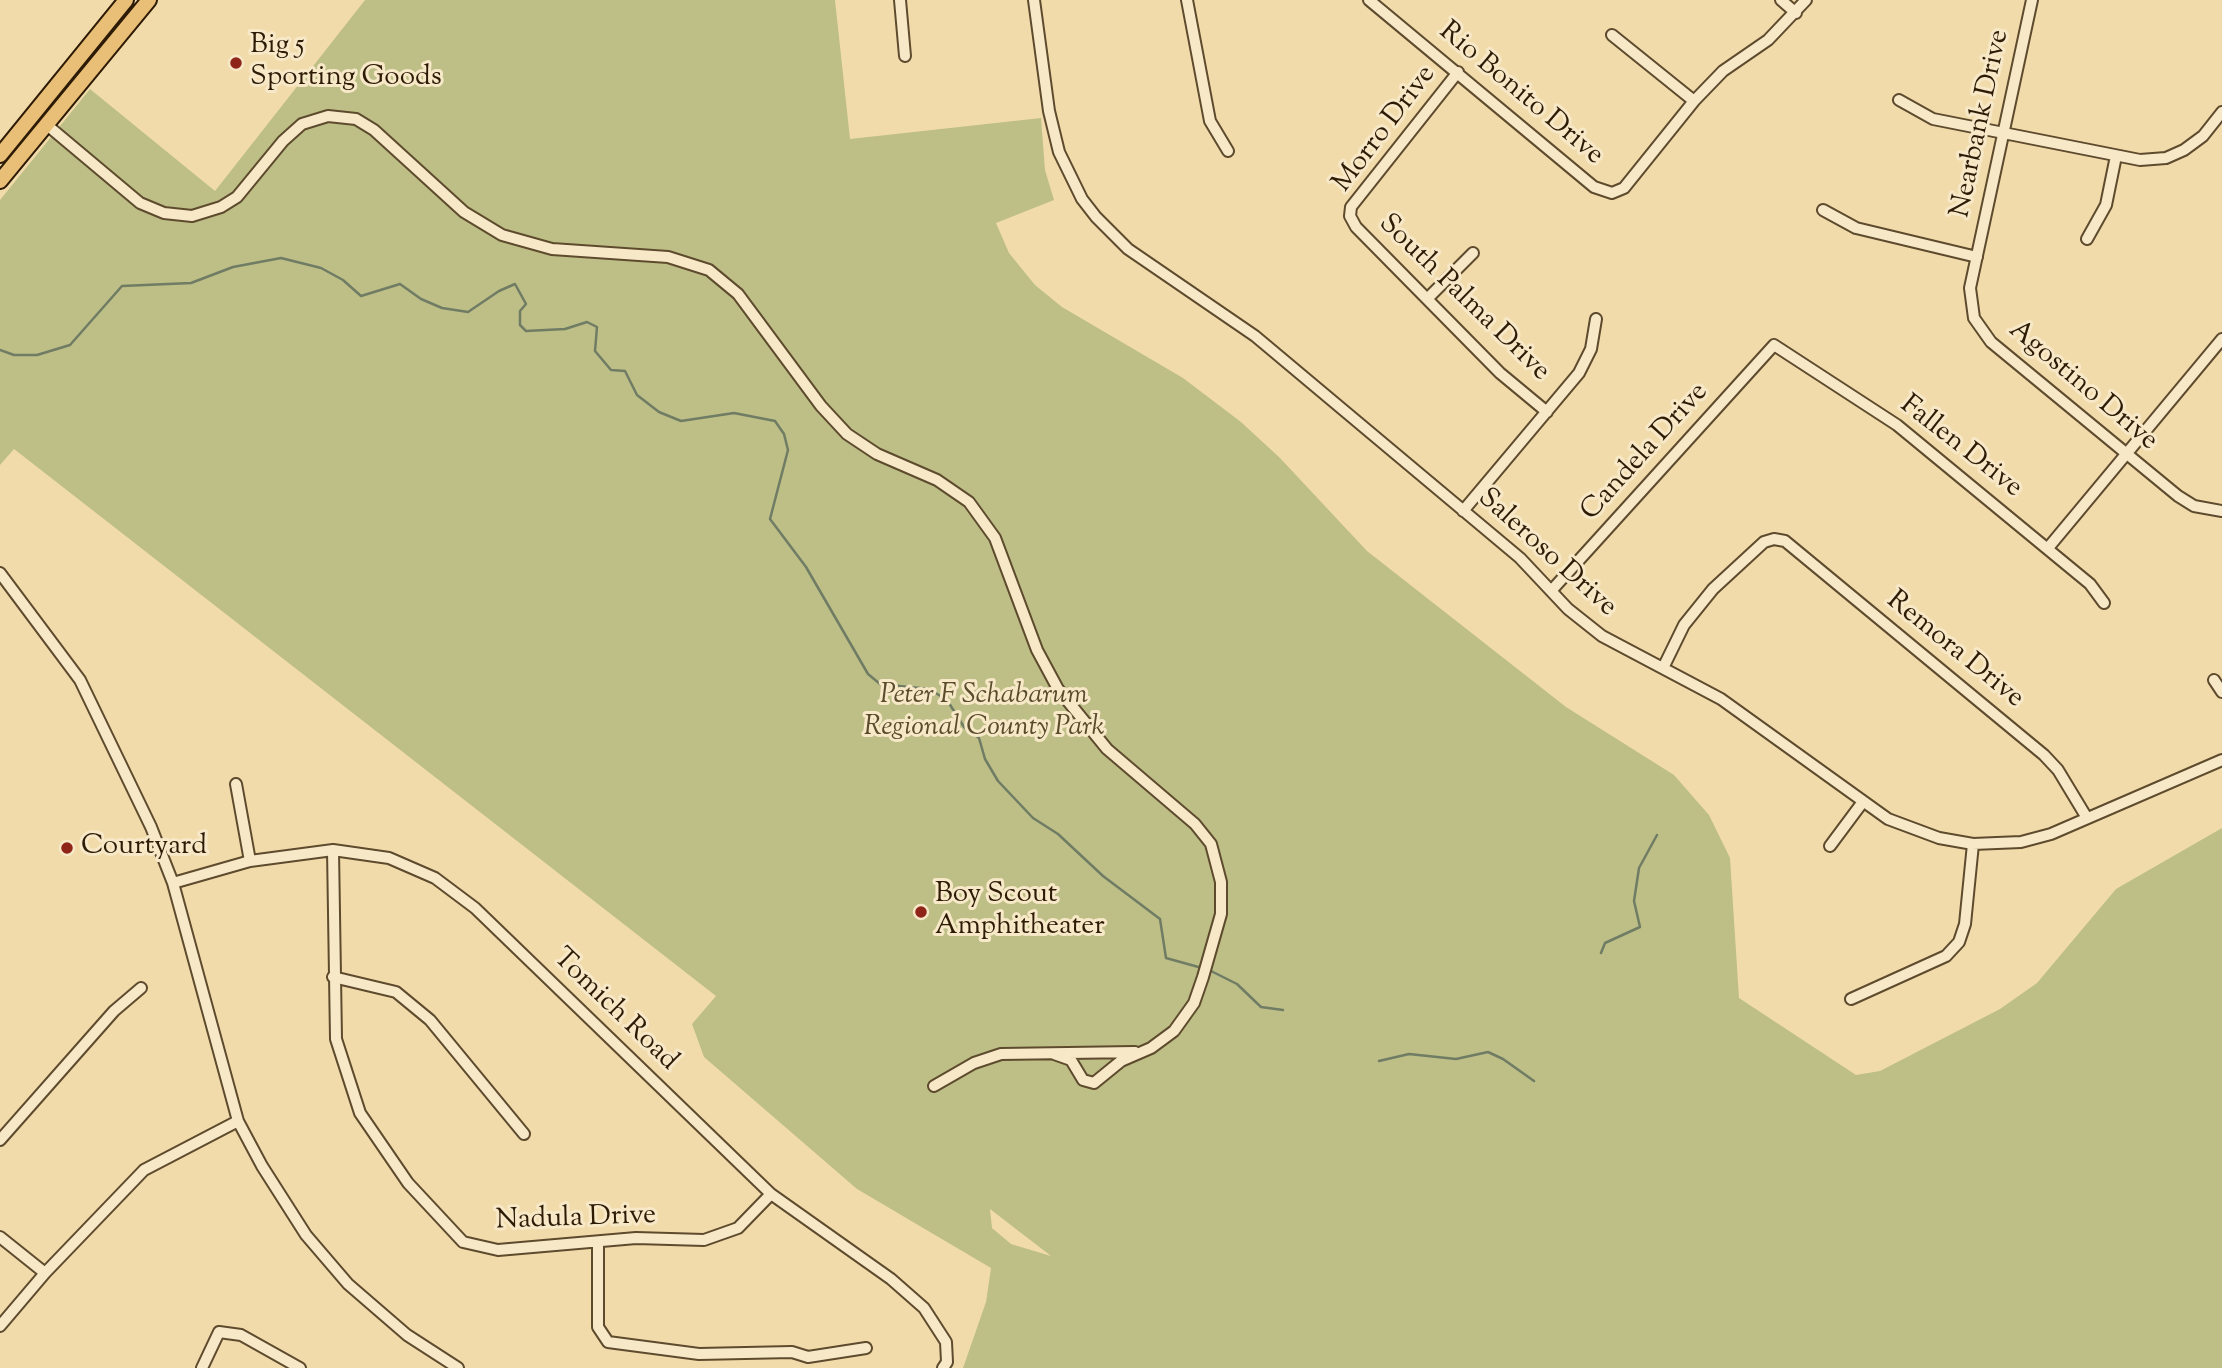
<!DOCTYPE html>
<style>
body{margin:0}
canvas{display:block;background:#f2dbab}
</style>
<canvas width="2222" height="1368"></canvas>
<script>
const c = document.querySelector('canvas').getContext('2d');
c.lineJoin = 'round';
function fillPath(path, color) {
  c.fillStyle = color;
  c.fill(path, 'evenodd');
}
function poly(rows) {
  const path = new Path2D();
  for (const r of rows) {
    path.moveTo(r[0], r[1]);
    for (let i = 2; i < r.length; i += 2) path.lineTo(r[i], r[i + 1]);
  }
  return path;
}
function trace(path, color, width, dash) {
  c.strokeStyle = color;
  c.lineWidth = width;
  c.lineCap = dash ? 'butt' : 'round';
  c.setLineDash(dash || []);
  c.stroke(path);
}
function write(font, color, halo, rows, align = 'center') {
  c.font = font + ' "Sorts Mill Goudy",serif';
  c.lineWidth = 6;
  c.setLineDash([]);
  c.textBaseline = 'middle';
  c.strokeStyle = halo;
  c.fillStyle = color;
  for (const [text, x, y, turn = 0] of rows) {
    c.save();
    c.translate(x, y);
    c.rotate((+turn || 0) * Math.PI / 180);
    c.textAlign = isNaN(turn) ? turn : align;
    if (halo) c.strokeText(text, 0, 0);
    c.fillText(text, 0, 0);
    c.restore();
  }
}
const green = poly([
 [365,0,835,0,850,139,1041,118,1045,170,1054,200,996,223,1009,253,1035,285,1062,307,1183,378,1241,422,1280,458,1367,551,1566,707,1674,775,1709,815,1730,858,1739,998,1856,1075,1880,1071,2000,1009,2037,983,2116,889,2222,828,2222,1368,963,1368,986,1302,991,1268,857,1189,704,1057,692,1024,716,996,14,449,0,465,0,200,90,89,215,191],
 [990,1209,1051,1256,1011,1244,992,1228]
]);
const stream = poly([
 [0,350,14,355,37,355,70,345,122,286,191,283,233,267,281,258,321,268,343,280,361,296,400,284,421,299,442,308,468,312,499,291,515,284,526,304,520,311,520,325,526,331,565,329,587,322,597,327,595,351,611,370,625,371,637,395,659,412,681,421,734,413,775,421,784,434,788,450,770,519,806,567,868,674,880,684,929,689,947,700,964,727,979,738,985,759,998,781,1033,818,1058,834,1103,876,1160,919,1166,958,1202,968],
 [1601,953,1605,943,1640,927,1634,901,1639,868,1657,835],
 [1209,970,1237,984,1261,1007,1283,1010],
 [1379,1061,1409,1054,1456,1059,1488,1052,1503,1059,1534,1081]
]);
const minor = poly([
 [900,0,905,56],
 [1034,0,1049,111,1059,152,1082,199,1096,217,1128,249,1255,336,1520,558,1568,609,1602,636,1721,699,1888,819,1939,838,1973,844,2021,842,2051,834,2222,760],
 [1187,0,1210,121,1228,151],
 [1369,0,1594,187,1612,193,1624,188,1694,101,1723,71,1768,40,1806,0],
 [1781,0,1796,13],
 [2032,0,1970,288,1974,318,1991,342,2178,496,2194,506,2222,511],
 [1612,35,1694,101],
 [1458,72,1351,207,1350,216,1356,227,1500,373,1547,412],
 [1899,100,1933,119,2140,160,2166,158,2184,150,2203,136,2222,112],
 [47,125,140,203,164,213,192,216,221,207,237,197,283,141,302,124,328,116,356,119,374,130,464,212,502,235,552,249,668,257,709,270,738,294,821,406,847,434,877,454,937,480,969,502,995,538,1037,650,1058,689,1107,749,1195,824,1211,844,1221,882,1221,914,1203,977,1194,1003,1174,1031,1151,1048,1121,1061,1094,1083,1083,1080,1071,1060,1054,1054],
 [1823,210,1856,228,1977,257],
 [2087,239,2106,205,2116,156],
 [1428,298,1473,253],
 [1463,511,1579,373,1591,349,1596,319],
 [2048,548,2222,339],
 [0,573,80,680,151,827,173,883,238,1121,262,1166,306,1235,348,1284,407,1335,458,1368],
 [1551,591,1774,345,1897,425,2090,584,2104,603],
 [1663,668,1684,625,1713,589,1764,542,1774,539,1785,541,2044,755,2058,770,2087,818],
 [2214,680,2222,692],
 [236,784,250,861],
 [1830,846,1862,803],
 [333,850,336,1039,360,1113,408,1183,463,1242,498,1250,636,1238,704,1240,738,1228,771,1194],
 [173,883,250,861,333,850,389,858,435,878,475,908,771,1194,891,1279,924,1308,946,1342,947,1362,943,1368],
 [333,977,396,992,430,1020,524,1134],
 [1851,999,1946,956,1959,942,1965,924,1973,844],
 [934,1086,974,1063,1001,1054,1135,1052],
 [0,1140,114,1011,141,988],
 [0,1237,45,1273],
 [598,1242,598,1327,608,1342,699,1354,792,1352,808,1357,866,1348],
 [0,1326,45,1273,144,1170,238,1121],
 [202,1368,219,1332,241,1335,300,1368]
]);
const major = poly([
 [0,155,126,0],
 [0,181,149,0]
]);
const markers = [
 [236,63,7,"#8f2418"],
 [67,848,7,"#8f2418"],
 [921,912,7,"#8f2418"]
];
const poiNames = [
 ["Big 5",250,47],
 ["Sporting Goods",250,79],
 ["Courtyard",81,848],
 ["Boy Scout",935,896],
 ["Amphitheater",935,928]
];
const streetNames = [
 ["Rio Bonito Drive",1520,95,40],
 ["Nearbank Drive",1982,124,-78],
 ["Morro Drive",1386,130,-53],
 ["South Palma Drive",1463,299,44],
 ["Agostino Drive",2082,387,40],
 ["Fallen Drive",1960,448,38],
 ["Candela Drive",1646,453,-48],
 ["Saleroso Drive",1546,554,42],
 ["Remora Drive",1954,651,39],
 ["Tomich Road",614,1011,44],
 ["Nadula Drive",576,1220,-2]
];
const parkNames = [
 ["Peter F Schabarum",984,697],
 ["Regional County Park",984,729]
];
fillPath(green, '#bdbf87');
trace(stream, '#707c64', 2.5);
trace(minor, '#5e4b2e', 14);
trace(major, '#2d1b05', 18);
trace(minor, '#f7e8c8', 10);
trace(major, '#e9be76', 14);
for (const [x, y, r, color] of markers) {
  const dot = new Path2D();
  dot.arc(x, y, r, 0, 2 * Math.PI);
  c.fillStyle = color;
  c.fill(dot);
  trace(dot, '#f7e8c8', 2.5);
}
write('28px', '#2d1b05', '#f7e8c8', poiNames, 'left');
write('28px', '#2d1b05', '#f7e8c8', streetNames);
write('italic 28px', '#584c2c', '#f7e8c8', parkNames);
</script>
